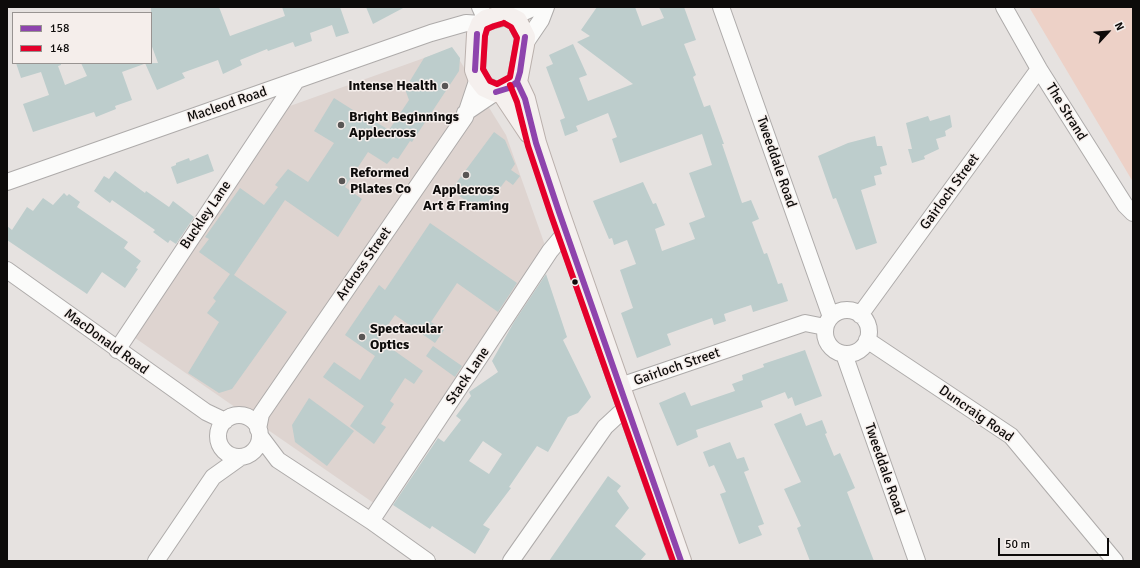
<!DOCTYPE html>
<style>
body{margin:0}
#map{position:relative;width:1140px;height:568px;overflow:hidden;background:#e6e2e0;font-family:Signika,sans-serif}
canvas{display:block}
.frame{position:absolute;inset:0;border:8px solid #0d0b0a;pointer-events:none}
.legend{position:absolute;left:12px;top:12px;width:140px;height:52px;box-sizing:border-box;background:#f5eeeb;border:1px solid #989391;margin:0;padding:5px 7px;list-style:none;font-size:12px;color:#0d0b0a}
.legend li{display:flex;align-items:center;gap:8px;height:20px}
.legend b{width:20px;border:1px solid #989391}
.north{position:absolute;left:1088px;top:12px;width:40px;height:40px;-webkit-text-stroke:3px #f5eeeb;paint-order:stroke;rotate:64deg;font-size:11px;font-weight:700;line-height:16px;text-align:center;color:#0d0b0a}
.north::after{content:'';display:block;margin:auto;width:14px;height:18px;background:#0d0b0a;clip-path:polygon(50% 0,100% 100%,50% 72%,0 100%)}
.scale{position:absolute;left:998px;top:538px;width:111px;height:18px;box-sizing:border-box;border:2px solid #0d0b0a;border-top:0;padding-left:5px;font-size:12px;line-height:14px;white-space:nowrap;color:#0d0b0a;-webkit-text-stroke:3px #f5eeeb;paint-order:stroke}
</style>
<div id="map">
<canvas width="1140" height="568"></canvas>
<div class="frame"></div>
<ul class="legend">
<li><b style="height:5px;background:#8e44ad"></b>158</li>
<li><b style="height:5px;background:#e4002b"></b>148</li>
</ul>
<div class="north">N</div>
<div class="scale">50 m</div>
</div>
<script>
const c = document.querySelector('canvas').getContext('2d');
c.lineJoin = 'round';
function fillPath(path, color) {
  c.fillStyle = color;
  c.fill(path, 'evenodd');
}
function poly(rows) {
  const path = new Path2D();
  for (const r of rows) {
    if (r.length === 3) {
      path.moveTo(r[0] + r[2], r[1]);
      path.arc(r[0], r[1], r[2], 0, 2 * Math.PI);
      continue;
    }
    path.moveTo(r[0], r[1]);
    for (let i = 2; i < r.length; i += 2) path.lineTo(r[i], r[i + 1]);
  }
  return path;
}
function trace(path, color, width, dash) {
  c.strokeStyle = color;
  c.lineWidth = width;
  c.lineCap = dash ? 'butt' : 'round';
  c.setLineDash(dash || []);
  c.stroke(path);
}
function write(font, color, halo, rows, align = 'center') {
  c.font = font + ' Signika,sans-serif';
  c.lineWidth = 3;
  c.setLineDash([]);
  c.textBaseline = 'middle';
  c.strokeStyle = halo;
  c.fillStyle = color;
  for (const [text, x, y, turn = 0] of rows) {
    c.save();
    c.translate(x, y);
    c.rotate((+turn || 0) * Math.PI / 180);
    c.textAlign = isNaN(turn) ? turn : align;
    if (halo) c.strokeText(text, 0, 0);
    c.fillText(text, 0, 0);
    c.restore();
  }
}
const built = poly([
 [452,48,506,135,547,251,378,506,125,331,276,111]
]);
const green = poly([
 [1029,7,1133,7,1133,182]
]);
const building = poly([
 [151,7,219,7,230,36,285,16,282,7,340,7,349,33,336,37,332,25,310,33,312,41,295,47,293,42,268,51,267,49,240,60,242,65,223,74,218,60,182,73,185,78,157,90,145,63,158,63,151,44],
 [366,7,405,7,373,24],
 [597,7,635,7,642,26,664,18,659,7,684,7,696,40,684,44,696,75,693,77,704,107,710,105,724,144,722,144,742,203,751,200,759,219,752,222,764,254,767,253,778,284,782,283,788,301,753,312,751,305,724,314,726,321,714,325,712,318,667,334,671,345,637,358,621,313,633,308,620,270,636,264,627,240,614,245,612,238,609,239,593,201,643,182,653,204,656,203,665,225,655,229,662,251,695,239,689,223,705,217,689,173,712,165,702,134,620,163,612,139,617,137,608,113,576,126,578,131,565,136,560,120,565,118,546,67,553,64,549,55,573,44,587,75,579,78,588,101,633,84,577,42,590,36,581,30],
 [452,47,460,58,459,71,412,142,410,141,398,159,393,157,387,164,368,152,345,187,362,199,338,237,285,200,234,275,287,312,232,389,219,393,188,373,219,322,207,313,216,301,213,298,230,274,199,252,209,239,205,237,240,188,264,205,278,187,275,185,288,169,308,182,334,143,314,131,334,98,372,122,374,121,389,130,409,100,405,89,424,58],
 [16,63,61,63,61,65,58,66,65,85,87,76,81,63,144,64,122,72,132,100,115,106,116,109,96,117,94,112,33,132,23,104,49,95,41,72,21,78],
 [950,115,952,127,945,131,946,136,936,139,939,149,924,156,925,159,912,163,908,149,912,149,906,123,928,116,930,121],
 [494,132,505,140,515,164,511,170,520,176,513,185,506,180,482,212,451,190],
 [875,136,877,146,882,146,887,165,880,167,882,174,874,176,876,185,861,190,877,243,856,250,836,198,833,199,818,156,848,143],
 [208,154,214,171,177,184,171,167,176,165,176,163,189,158,190,161],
 [115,171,145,193,146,191,169,207,173,201,194,217,176,244,170,240,168,243,153,232,155,230,112,200,110,203,94,191,104,176,109,179],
 [64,193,67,196,69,194,80,202,77,207,128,242,124,248,141,261,136,268,138,269,125,288,102,272,87,294,7,240,7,226,12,230,27,207,33,211,43,198,53,205],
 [430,223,517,283,498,312,457,283,431,322,444,330,435,343,395,315,378,339,423,371,414,384,405,378,390,401,394,404,381,424,386,427,374,444,350,426,364,406,323,377,334,362,360,380,375,356,345,335,379,285,385,290],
 [546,274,567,337,563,340,591,397,578,413,568,417,548,452,537,446,509,487,511,488,483,525,490,529,475,554,432,526,430,529,393,505,438,438,444,442,461,420,456,416,471,396,469,392,498,372,492,361,514,322],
 [483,441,502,454,489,474,469,461],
 [433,346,462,366,455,377,426,356],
 [805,350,822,396,795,406,792,397,788,399,785,392,761,401,763,407,696,430,698,437,677,446,659,403,685,392,691,406,735,391,732,384,743,380,742,375,764,367,763,364],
 [309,398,354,431,327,466,295,442,292,425],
 [801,413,806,426,822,420,827,433,825,434,834,456,840,453,855,488,847,492,874,561,810,561,797,528,801,526,784,489,801,482,774,424],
 [730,442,737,459,744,457,749,470,744,472,764,524,758,526,762,535,739,544,720,494,726,492,714,465,709,467,703,452],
 [608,476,621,486,617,491,629,508,615,526,646,554,640,561,549,561]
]);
const minor = poly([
 [480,7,486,20],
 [721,7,831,317],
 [1004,7,1039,69,1125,205,1133,213],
 [511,18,535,7],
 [524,45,541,20,546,7],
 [465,113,496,92],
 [7,182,431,33,466,23,481,24],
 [7,270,206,412,225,421],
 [847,332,22],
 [860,315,1039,69],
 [867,340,1011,436,1115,561],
 [117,350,296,81],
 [844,354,917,561],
 [620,386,805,323,825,327],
 [239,436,21],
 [258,429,261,414,465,117,478,78],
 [260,436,278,460,371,521,427,561],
 [371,521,550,251,566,232],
 [156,561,213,477,241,457],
 [511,561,605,427,619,414,629,410]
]);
const major = poly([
 [505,15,517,21,525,37,524,45,517,82,509,88,496,92,485,87,478,78,475,70,477,34,481,24,486,20,505,15],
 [517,82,525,99,536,143,559,212,681,561],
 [501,91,529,133]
]);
const bus1 = poly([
 [475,70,477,34],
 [475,70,477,34],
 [520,72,525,37],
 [520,72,525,37],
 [517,82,525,99,536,143,559,212,681,561],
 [496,92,509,88,517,82,520,72]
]);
const bus2 = poly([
 [504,23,511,27,517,38,510,77,497,84,490,81,483,69,485,36,487,29,494,26,504,23],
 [510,85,517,102,528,146,551,215,673,561]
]);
const markers = [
 [445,86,4,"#595655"],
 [341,125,4,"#595655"],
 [466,175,4,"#595655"],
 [342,181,4,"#595655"],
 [575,282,3.5,"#0d0b0a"],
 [362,337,4,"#595655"]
];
const poiNames = [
 ["Intense Health",437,86,"right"],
 ["Bright Beginnings",349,117],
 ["Applecross",349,133],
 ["Reformed",350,173],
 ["Pilates Co",350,189],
 ["Applecross",466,190,"center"],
 ["Art & Framing",466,206,"center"],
 ["Spectacular",370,329],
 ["Optics",370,345]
];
const streetNames = [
 ["Macleod Road",227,105,-19],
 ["The Strand",1066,112,58],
 ["Tweeddale Road",776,162,71],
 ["Gairloch Street",950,192,-54],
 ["Buckley Lane",206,215,-56],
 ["Ardross Street",364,264,-55],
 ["MacDonald Road",106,342,36],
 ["Gairloch Street",677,367,-19],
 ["Stack Lane",468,376,-56],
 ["Duncraig Road",976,414,35],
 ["Tweeddale Road",884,469,71]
];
fillPath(built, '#ded4d0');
fillPath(green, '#edd1c7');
fillPath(building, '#bdcdcc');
trace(minor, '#aeabaa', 18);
trace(major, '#bab0ac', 22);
trace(minor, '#fbfbfa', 16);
trace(major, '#f5f0ee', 20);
trace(bus1, '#8e44ad', 6);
trace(bus2, '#e4002b', 6);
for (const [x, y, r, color] of markers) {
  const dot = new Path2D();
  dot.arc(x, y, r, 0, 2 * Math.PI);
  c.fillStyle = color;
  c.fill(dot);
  trace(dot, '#f5eeeb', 1.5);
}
write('bold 14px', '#0d0b0a', '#f5eeeb', poiNames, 'left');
write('14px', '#0d0b0a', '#f5eeeb', streetNames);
</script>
